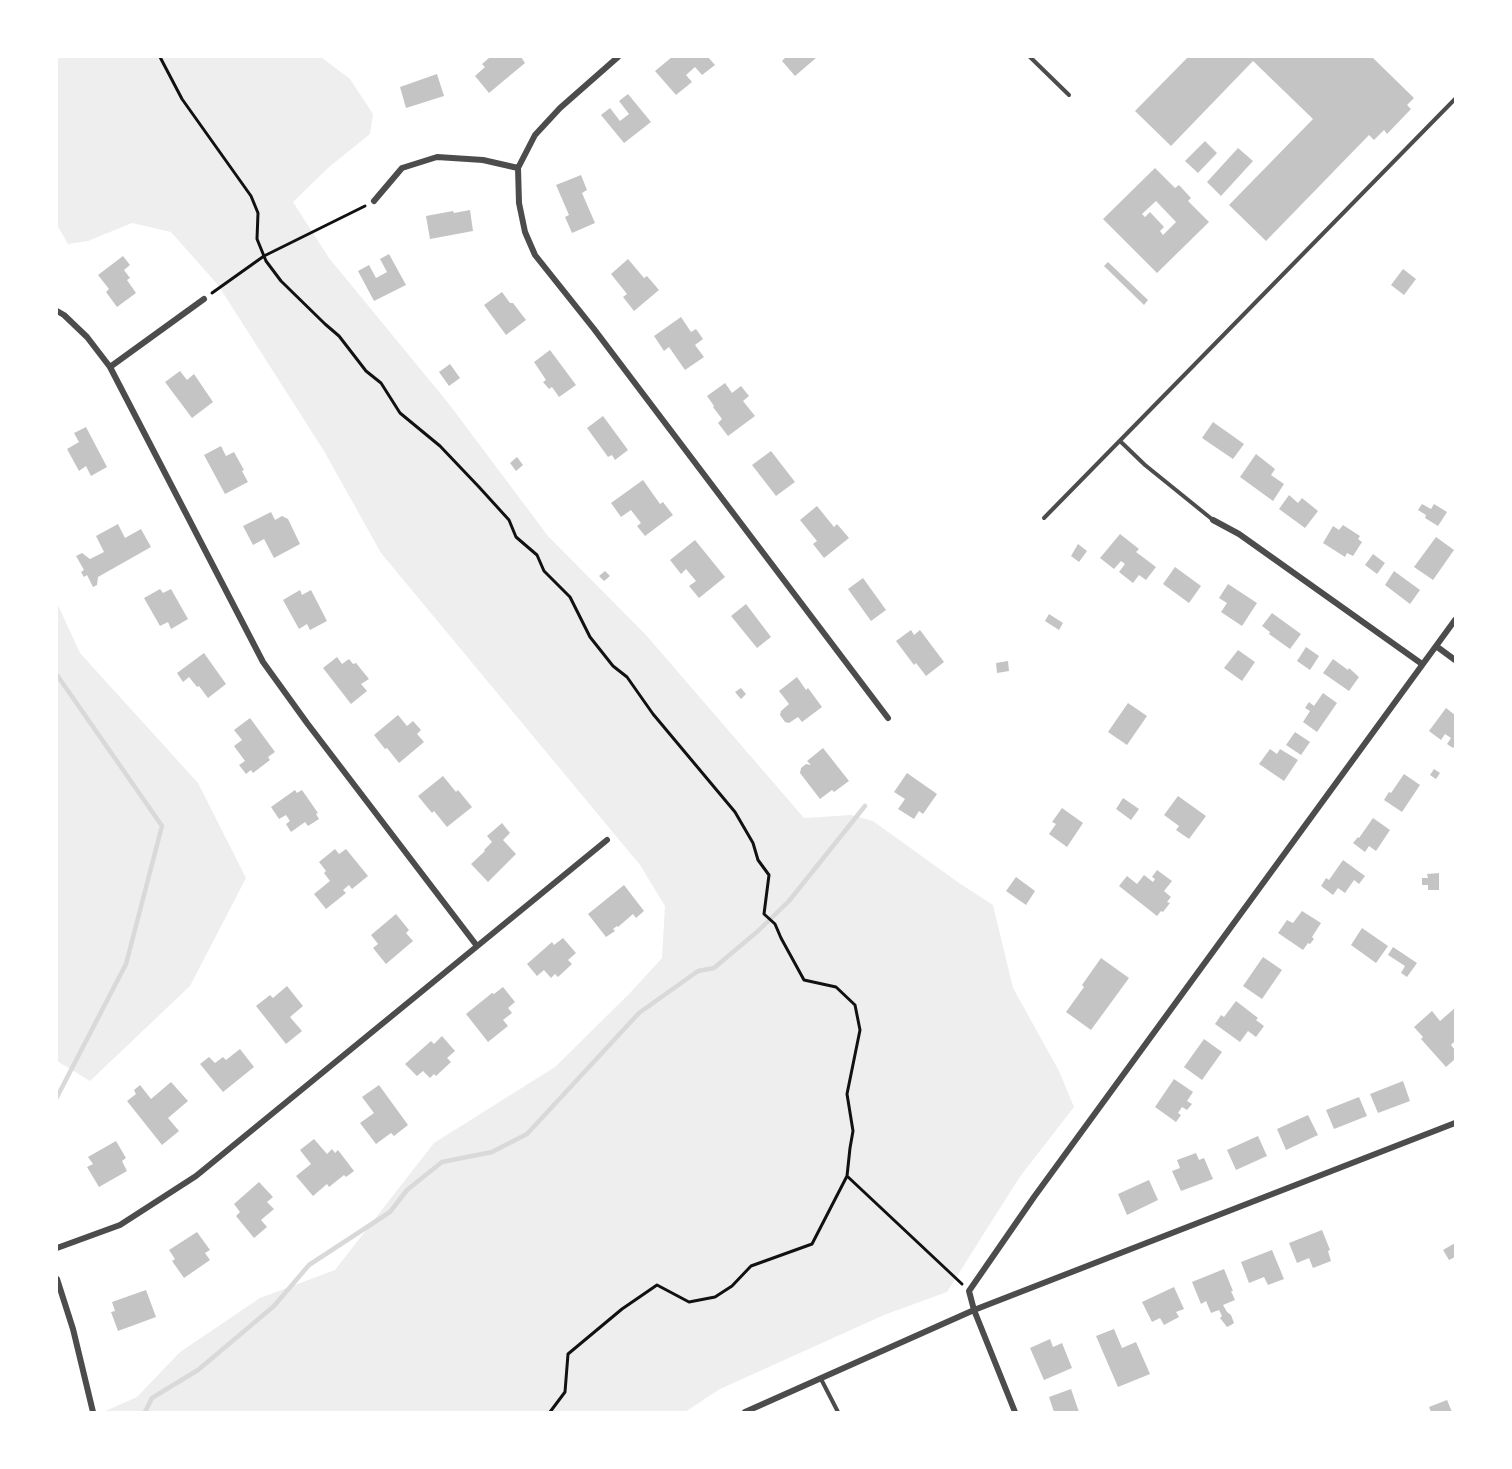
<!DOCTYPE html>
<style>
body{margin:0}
#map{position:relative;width:1512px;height:1469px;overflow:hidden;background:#fff;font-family:Montserrat,sans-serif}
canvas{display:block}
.frame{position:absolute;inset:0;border:58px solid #fff;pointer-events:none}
</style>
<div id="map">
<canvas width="1512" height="1469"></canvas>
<div class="frame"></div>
</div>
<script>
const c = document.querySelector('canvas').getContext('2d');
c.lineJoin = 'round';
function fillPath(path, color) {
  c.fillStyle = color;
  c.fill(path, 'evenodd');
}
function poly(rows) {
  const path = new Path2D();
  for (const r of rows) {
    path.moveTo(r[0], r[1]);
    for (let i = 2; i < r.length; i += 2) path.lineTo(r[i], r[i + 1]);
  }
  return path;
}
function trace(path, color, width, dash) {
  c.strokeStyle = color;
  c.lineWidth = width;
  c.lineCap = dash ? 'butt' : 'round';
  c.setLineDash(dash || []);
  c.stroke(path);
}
const green = poly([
 [57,57,321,57,350,79,373,114,370,134,329,167,293,202,329,258,449,404,548,536,646,635,804,818,851,815,873,821,959,883,993,905,1013,988,1059,1071,1074,1107,1019,1178,947,1292,884,1315,720,1389,685,1412,103,1412,137,1397,180,1352,260,1298,335,1270,434,1143,555,1067,630,993,662,958,665,906,640,865,381,553,324,451,218,285,171,232,132,223,88,241,68,244,57,225],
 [57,603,80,653,198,783,246,878,190,986,90,1081,57,1061]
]);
const stream = poly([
 [57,675,162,826,126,964,57,1097],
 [145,1412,152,1398,198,1370,274,1306,309,1265,390,1212,407,1190,442,1162,492,1152,527,1134,639,1013,698,971,714,968,758,931,789,901,865,806]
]);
const building = poly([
 [488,57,521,57,525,63,489,93,475,76,485,67,482,64,489,58],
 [672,57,708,57,715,65,702,75,695,67,686,75,692,82,676,95,655,71],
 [786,57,815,57,816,58,795,76,782,61],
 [1188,57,1372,57,1414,98,1407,105,1411,109,1387,134,1384,130,1374,140,1369,135,1266,241,1229,205,1313,119,1253,61,1171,146,1135,111],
 [437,74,444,96,406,108,400,87],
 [628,94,651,122,624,143,601,115,610,108,620,121,629,114,619,101],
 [1205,141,1217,153,1198,173,1185,161],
 [1238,148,1253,161,1221,196,1207,182],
 [1155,168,1175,188,1179,185,1191,198,1188,201,1209,222,1157,273,1103,219],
 [1156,201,1176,222,1163,235,1160,231,1164,227,1150,212,1145,217,1142,214],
 [581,175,587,190,582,193,595,223,572,233,565,217,569,215,556,185],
 [470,210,473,231,430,239,426,216,453,211,454,213],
 [389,254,406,285,374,301,358,271,369,265,376,278,387,272,380,259],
 [123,256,130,265,124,270,130,278,127,280,136,293,117,307,106,292,109,289,98,275],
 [628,259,644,278,647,276,659,290,634,311,623,297,627,294,611,274],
 [1108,262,1148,300,1144,305,1104,266],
 [1403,269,1416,279,1404,295,1391,285],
 [502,292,510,303,513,303,526,320,506,335,484,305],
 [681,317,691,332,696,329,703,339,695,345,704,357,685,370,669,347,664,351,654,336],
 [550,350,576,385,559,397,552,387,549,389,543,382,546,380,534,362],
 [450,364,460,378,449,386,439,372],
 [180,371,187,380,194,374,213,402,192,418,165,382],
 [725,383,732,393,741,386,749,396,743,401,755,416,728,436,718,423,722,419,713,407,714,406,707,396],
 [603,416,628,450,615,460,612,455,608,457,587,428],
 [1213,422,1244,444,1233,459,1202,438],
 [86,427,107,467,91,476,86,466,79,471,67,449,79,442,74,433],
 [221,446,226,456,234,452,244,470,242,471,248,482,225,494,204,455],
 [771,451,795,482,776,496,752,465],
 [1256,454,1275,469,1271,475,1284,484,1273,501,1240,477],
 [517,457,523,465,516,471,510,463],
 [643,480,660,504,663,502,673,515,645,536,637,526,641,523,631,510,621,517,611,503],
 [1289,495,1298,503,1302,498,1318,511,1305,528,1279,509],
 [1422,504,1431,509,1434,504,1447,512,1438,526,1425,518,1426,515,1418,510],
 [817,506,834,527,837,524,849,538,824,558,813,544,817,541,800,520],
 [271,512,275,520,282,516,288,519,300,544,274,558,264,539,253,545,243,526],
 [118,524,125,538,141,529,151,547,98,577,97,585,93,587,87,575,84,577,81,572,84,570,76,556,82,553,90,559,104,552,96,536],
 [1343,525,1360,536,1358,539,1362,542,1353,556,1347,553,1345,557,1323,543,1333,526,1339,530],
 [1120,534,1139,549,1136,552,1156,567,1146,580,1139,575,1133,583,1119,572,1125,564,1121,561,1114,569,1100,558],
 [1436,537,1454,550,1433,580,1414,567],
 [695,540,725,577,699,598,689,586,696,581,686,569,681,574,670,560],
 [1078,544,1087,551,1079,562,1071,556],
 [1373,554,1385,563,1377,574,1365,565],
 [1175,567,1201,586,1189,603,1163,584],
 [605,571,610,576,604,581,599,576],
 [1394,571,1420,590,1410,604,1385,585],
 [863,578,886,610,871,621,848,589],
 [1228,584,1257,603,1242,626,1221,612,1227,603,1219,598],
 [160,589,163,593,171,589,188,619,171,629,168,622,160,626,144,598],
 [300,590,302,595,311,590,327,621,310,630,307,624,299,629,283,600],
 [746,604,771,637,757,648,731,616],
 [1272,613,1301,634,1290,649,1269,634,1270,632,1262,626],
 [1049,614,1063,623,1059,630,1045,621],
 [911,630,914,635,920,630,944,662,926,676,916,663,914,665,896,641],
 [1306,647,1319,656,1310,670,1297,661],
 [1238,650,1255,662,1242,681,1224,668],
 [204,653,226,684,208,698,199,686,197,687,189,677,183,682,177,673],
 [337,657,342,664,349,659,353,664,356,663,369,679,361,684,367,691,351,704,323,668],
 [1333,659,1348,670,1349,668,1359,677,1349,691,1323,673],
 [1008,661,1009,671,997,673,996,663],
 [797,677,806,690,808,688,822,707,802,722,798,717,789,723,785,722,780,715,781,711,789,704,779,691],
 [741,688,746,694,741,699,735,692],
 [1323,693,1337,703,1317,732,1303,722,1310,711,1305,708,1309,702,1314,706],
 [1128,703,1147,716,1127,745,1108,732],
 [1446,708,1455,715,1455,745,1453,748,1447,744,1451,738,1445,734,1441,740,1429,731],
 [398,715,407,726,413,721,421,730,417,734,424,742,399,763,387,748,385,749,374,735],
 [250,718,275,752,268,757,270,760,253,773,251,770,246,774,239,765,245,761,234,746,242,740,234,730],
 [1295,732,1310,742,1301,755,1286,745],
 [823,748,849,781,834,792,832,790,820,799,800,773,801,768,806,764,811,765,807,761],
 [1270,749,1277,754,1280,749,1298,760,1284,781,1259,764],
 [1434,769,1440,773,1436,779,1430,775],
 [907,773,937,794,923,814,919,811,914,819,898,809,905,799,894,792],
 [1404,774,1420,785,1402,812,1384,800,1389,792,1391,793],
 [443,776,456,792,458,790,472,807,447,827,434,811,432,813,418,796],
 [295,790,297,793,302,790,318,813,316,814,319,819,308,826,305,822,291,832,286,824,290,821,286,815,279,819,271,807],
 [1178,796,1206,816,1189,839,1176,830,1179,826,1164,815],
 [1123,798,1139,809,1131,820,1116,809],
 [1062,808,1083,823,1067,847,1049,834,1056,824,1052,822],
 [1373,818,1390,830,1376,851,1369,846,1365,852,1353,843,1358,837,1359,838],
 [502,823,510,833,503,840,516,854,488,882,471,864,485,851,484,850,492,842,487,836],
 [335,849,339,854,346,849,368,876,352,889,349,885,343,890,346,893,326,909,314,894,330,881,324,873,326,871,319,862],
 [1343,860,1365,876,1359,884,1354,880,1345,893,1338,888,1333,895,1321,886,1326,878,1329,880],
 [1157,870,1172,881,1164,891,1171,897,1167,902,1170,903,1163,912,1161,911,1157,916,1119,886,1127,876,1137,884,1144,875,1153,882,1155,879,1152,877],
 [1439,873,1439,890,1428,890,1428,885,1422,885,1422,878,1428,878,1427,874],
 [1016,877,1035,891,1026,905,1006,891],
 [624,885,644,911,636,918,633,914,618,927,617,926,613,929,615,931,606,937,588,914],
 [1302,911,1321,923,1312,937,1314,939,1310,944,1308,943,1303,950,1278,933,1287,920,1293,923],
 [396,914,409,930,406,933,413,941,386,964,373,948,378,944,371,935],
 [1362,928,1388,946,1376,963,1351,945],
 [563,938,576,953,568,960,572,964,558,977,555,974,551,978,544,970,537,976,527,964,552,942,554,945],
 [1393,947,1417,963,1407,977,1401,973,1405,966,1388,955],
 [1263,957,1282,970,1262,999,1243,986],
 [1101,958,1129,978,1091,1030,1066,1012,1084,987,1082,985],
 [287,986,303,1006,290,1017,302,1031,286,1044,256,1006,270,995,273,998],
 [503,987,515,1002,508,1008,512,1013,503,1020,508,1026,488,1042,466,1014,492,993,494,994],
 [1236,1001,1258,1018,1256,1020,1264,1026,1256,1037,1248,1031,1240,1042,1215,1024,1221,1015,1224,1017],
 [1455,1008,1455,1041,1451,1045,1455,1050,1455,1059,1446,1067,1421,1039,1423,1037,1414,1027,1432,1011,1440,1021],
 [442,1036,455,1051,447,1058,451,1062,436,1076,434,1074,430,1078,423,1071,417,1076,405,1064,431,1041,434,1044],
 [1204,1039,1222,1052,1202,1080,1184,1067],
 [240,1049,254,1067,223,1092,200,1064,209,1057,215,1063,223,1057,226,1060],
 [1174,1079,1193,1092,1187,1101,1192,1104,1187,1110,1182,1107,1178,1113,1181,1115,1176,1122,1155,1107],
 [1403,1081,1410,1101,1378,1113,1370,1094],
 [171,1082,188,1101,168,1118,179,1131,162,1145,127,1101,136,1094,134,1090,140,1085,151,1099],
 [379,1085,408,1125,394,1136,391,1133,376,1144,360,1123,374,1113,362,1097],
 [1359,1097,1367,1116,1334,1129,1326,1110],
 [1308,1115,1318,1135,1286,1150,1277,1129],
 [1258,1136,1267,1156,1236,1170,1227,1150],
 [314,1139,327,1154,332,1149,335,1153,338,1150,354,1171,346,1177,344,1175,329,1187,327,1184,313,1196,296,1176,311,1164,300,1150],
 [116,1141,126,1158,122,1161,127,1171,99,1187,87,1167,93,1164,88,1157],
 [1196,1153,1199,1160,1204,1158,1213,1179,1181,1191,1172,1171,1180,1168,1177,1160],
 [1149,1180,1158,1200,1127,1215,1118,1194],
 [259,1182,273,1197,267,1202,274,1209,261,1220,267,1227,254,1238,236,1216,240,1212,234,1204],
 [1322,1230,1330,1250,1328,1251,1331,1261,1313,1268,1309,1258,1297,1263,1289,1243],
 [197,1232,210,1250,205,1253,210,1260,184,1278,172,1261,175,1259,169,1250],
 [1455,1243,1455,1257,1449,1260,1443,1250],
 [1272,1250,1284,1279,1268,1285,1264,1277,1249,1283,1241,1262],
 [1224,1269,1233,1291,1231,1291,1235,1300,1223,1305,1227,1312,1231,1315,1234,1323,1231,1325,1227,1327,1220,1318,1222,1316,1219,1310,1211,1313,1206,1301,1201,1304,1192,1282],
 [1174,1287,1184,1309,1176,1312,1179,1317,1164,1325,1160,1318,1152,1322,1142,1302],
 [146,1290,156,1317,118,1331,111,1312,115,1311,112,1302],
 [1114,1329,1122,1348,1136,1342,1150,1374,1118,1387,1096,1336],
 [1050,1339,1053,1347,1062,1343,1072,1368,1044,1380,1030,1348],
 [1071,1389,1079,1412,1054,1412,1049,1397],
 [1447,1400,1452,1412,1431,1412,1429,1407]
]);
const path = poly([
 [160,57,182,99,251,196,258,213,257,239,266,261,281,281,325,324,339,336,366,371,381,383,400,413,440,446,479,487,509,520,516,537,537,555,544,571,570,597,590,637,613,666,627,677,653,714,735,812,753,843,758,860,769,875,764,914,775,924,781,938,804,980,836,987,855,1005,860,1030,847,1094,853,1131,850,1148,847,1176,812,1244,751,1266,732,1286,715,1297,689,1302,657,1285,622,1309,568,1354,565,1392,550,1412],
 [212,293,264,256,365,206],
 [847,1176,962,1284]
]);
const service = poly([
 [1030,57,1069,95],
 [1120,441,1145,465,1213,520],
 [1044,518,1455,99],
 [821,1379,838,1412]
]);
const minor = poly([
 [618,57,560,108,535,135,518,168,519,203,525,232,535,255,594,329,888,718],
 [374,201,402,168,437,157,483,160,518,168],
 [57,311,64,315,87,337,110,367,263,662,307,723,477,946],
 [110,367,204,299],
 [1213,520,1239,534,1422,664],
 [1436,646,1455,660],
 [57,1248,120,1225,196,1176,607,840],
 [57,1279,73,1329,93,1412],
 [745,1412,974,1310,1455,1123],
 [1015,1412,974,1310,969,1291,1034,1197,1455,620]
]);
fillPath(green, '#eee');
trace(stream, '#d9d9d9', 4.5);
fillPath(building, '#c4c4c4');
trace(path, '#111', 3);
trace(service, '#4c4c4c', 4);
trace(minor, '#4c4c4c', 6);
</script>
